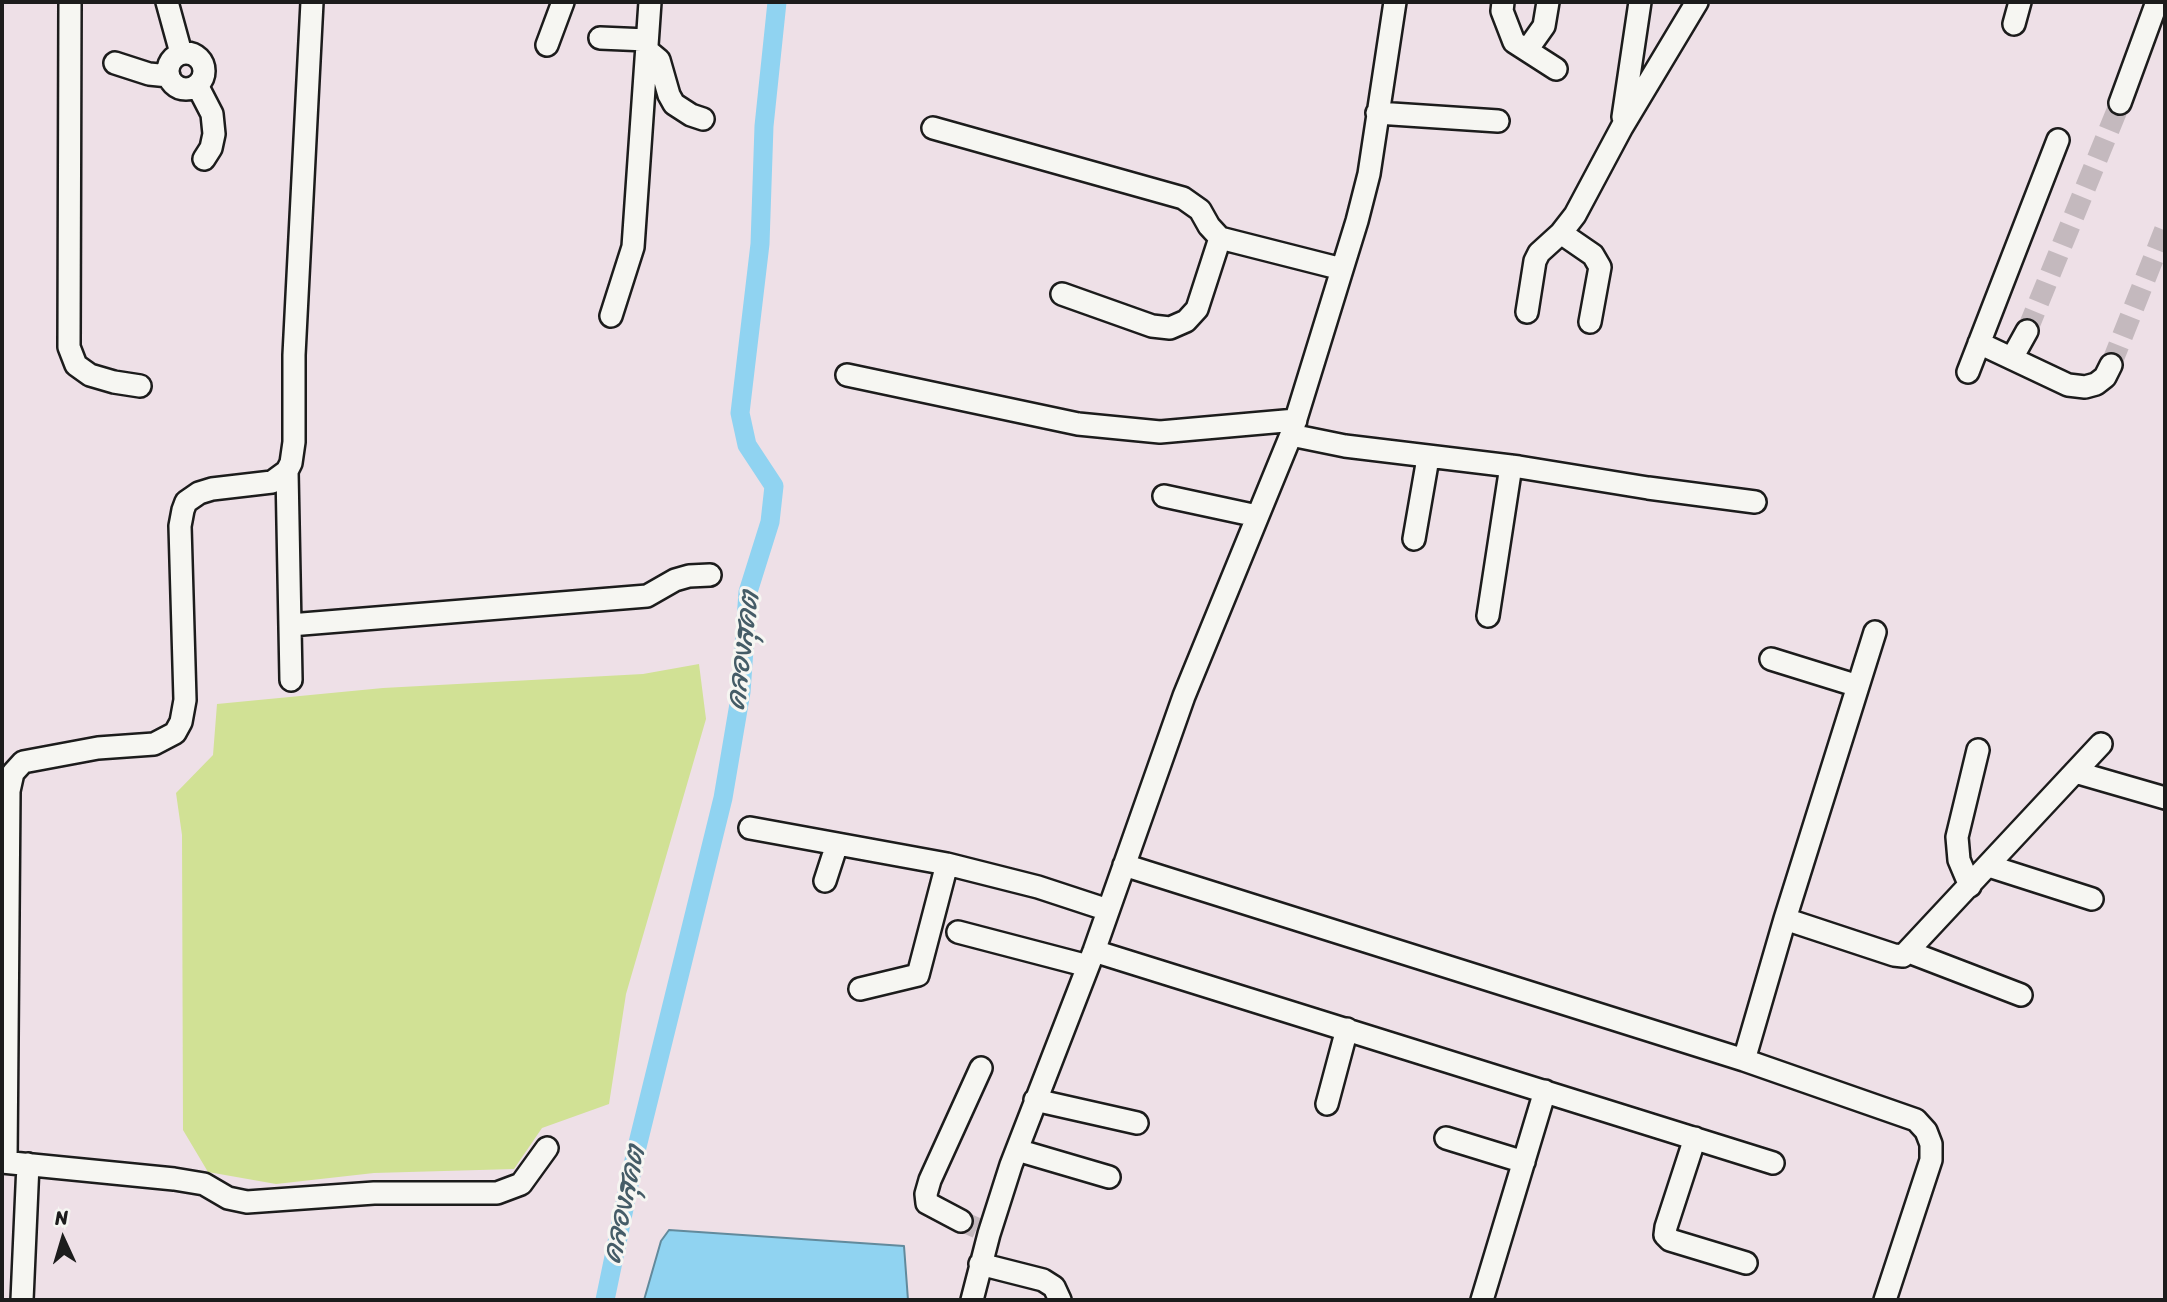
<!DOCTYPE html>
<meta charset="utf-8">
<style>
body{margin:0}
#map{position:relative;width:2167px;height:1302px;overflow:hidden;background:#eee0e7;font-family:Sriracha,sans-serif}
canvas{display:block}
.frame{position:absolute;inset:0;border:4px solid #1c1c1c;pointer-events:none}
.north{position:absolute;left:28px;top:1204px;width:70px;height:70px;-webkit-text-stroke:5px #f6f6f2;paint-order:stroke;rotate:356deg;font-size:19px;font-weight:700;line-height:28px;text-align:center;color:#1c1c1c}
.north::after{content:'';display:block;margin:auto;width:24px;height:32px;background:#1c1c1c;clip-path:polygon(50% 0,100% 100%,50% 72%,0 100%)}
</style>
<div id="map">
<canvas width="2167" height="1302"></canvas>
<div class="frame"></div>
<div class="north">N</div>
</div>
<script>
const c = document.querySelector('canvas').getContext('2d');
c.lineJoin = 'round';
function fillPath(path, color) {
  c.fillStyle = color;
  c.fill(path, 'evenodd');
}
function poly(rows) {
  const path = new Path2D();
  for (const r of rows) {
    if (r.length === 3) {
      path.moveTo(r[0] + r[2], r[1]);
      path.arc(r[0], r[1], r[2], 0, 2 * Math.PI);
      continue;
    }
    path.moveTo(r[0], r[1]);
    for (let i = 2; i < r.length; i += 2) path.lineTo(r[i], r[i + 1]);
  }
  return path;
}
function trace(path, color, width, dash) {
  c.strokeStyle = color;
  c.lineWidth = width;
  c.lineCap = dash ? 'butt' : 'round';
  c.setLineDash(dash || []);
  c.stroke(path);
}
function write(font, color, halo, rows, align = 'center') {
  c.font = font + ' Sriracha,"Playpen Sans Thai",sans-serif';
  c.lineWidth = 6;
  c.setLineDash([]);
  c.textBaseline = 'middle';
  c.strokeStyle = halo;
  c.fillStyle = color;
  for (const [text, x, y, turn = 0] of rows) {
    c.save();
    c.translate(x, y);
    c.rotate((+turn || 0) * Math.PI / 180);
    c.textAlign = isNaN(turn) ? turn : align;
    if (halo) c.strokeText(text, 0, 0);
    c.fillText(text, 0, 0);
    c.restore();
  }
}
const green = poly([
 [699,664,706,719,626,994,609,1104,542,1128,514,1169,374,1173,276,1184,208,1172,183,1130,182,835,176,793,213,755,217,704,383,688,643,674]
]);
const water = poly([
 [669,1230,904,1246,908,1300,644,1300,661,1241,669,1230]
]);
const canal = poly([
 [605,1300,636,1151,723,798,741,692,748,592,770,522,774,486,747,445,740,413,760,244,764,126,777,2]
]);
const minorTunnel = poly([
 [2027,331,2120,103],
 [2111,365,2165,229],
 [961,1221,977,1228]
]);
const minor = poly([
 [70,2,69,347,76,365,90,375,114,382,140,386],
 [167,2,181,53],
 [1503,2,1502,11,1514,42,1556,69],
 [2014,24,2020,2],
 [600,38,647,40],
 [547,45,563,2],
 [647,50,659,60,669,95,674,104,691,115,703,119],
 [1527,50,1544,26,1548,2],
 [186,71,18],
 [115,63,149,74,169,76],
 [197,85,212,114,214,134,211,148,204,159],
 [2120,103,2157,2],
 [1377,113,1498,121],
 [1623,117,1640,2],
 [933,128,1183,198,1200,210,1209,226,1220,238,1342,269],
 [1561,233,1593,255,1600,267,1590,322],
 [1062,294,1152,326,1170,328,1186,321,1197,309,1220,238],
 [1527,312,1535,261,1539,253,1561,233,1575,215,1622,127,1697,2],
 [611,316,633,247,650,2],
 [1979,343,2068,385,2085,387,2096,384,2105,377,2111,365],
 [2012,358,2027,331],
 [1968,372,2058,140],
 [847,375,1078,424,1160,432,1296,420],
 [1291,435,1345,446,1519,467,1648,488,1755,502],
 [287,471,291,680],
 [1164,496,1257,516],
 [1414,539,1428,458],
 [1488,616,1511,466],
 [290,625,647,596,675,580,689,576,710,575],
 [1771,659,1858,686],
 [2075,772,2165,798],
 [750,828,947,864,1038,887,1108,910],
 [1124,865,1744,1060,1916,1120,1926,1131,1931,1144,1931,1160,1885,1300],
 [1989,866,2092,899],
 [825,881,837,844],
 [1970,886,1959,860,1957,837,1978,750],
 [1785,919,1894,955,1903,956,2101,744],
 [958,932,1088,966],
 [1094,951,1773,1163],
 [1909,952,2021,995],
 [860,989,918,975,947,864],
 [1744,1060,1785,919,1875,632],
 [1035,1100,1137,1123],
 [1327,1104,1347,1029],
 [1446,1138,1524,1162],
 [1695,1138,1666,1227,1665,1235,1670,1240,1746,1263],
 [1017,1150,1109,1177],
 [2,1162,174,1179,204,1184,228,1198,247,1202,374,1193,497,1193,521,1184,547,1148],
 [6,1162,9,791,13,773,23,762,98,748,154,744,175,733,181,722,185,700,180,526,183,510,186,502,199,493,212,489,272,482,287,471,291,463,294,442,294,355,312,2],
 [961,1221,927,1203,926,1194,930,1180,981,1068],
 [980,1264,1043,1280,1054,1287,1060,1300],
 [22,1300,28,1164],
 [972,1300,989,1234,1011,1165,1094,951,1184,696,1291,435,1357,221,1369,174,1395,2],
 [1482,1300,1545,1091]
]);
const waterNames = [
 ["คลองสุคต",744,651,-83],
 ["คลองสุคต",625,1205,-78]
];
fillPath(green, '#d1e195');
fillPath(water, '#90d3f1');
trace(water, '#628a9c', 2);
trace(canal, '#90d3f1', 19);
trace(minorTunnel, '#c4b9be', 21, [21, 10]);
trace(minor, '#1c1c1c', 26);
trace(minor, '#f6f6f2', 21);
write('italic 28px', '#455c67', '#f6f6f2', waterNames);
</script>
